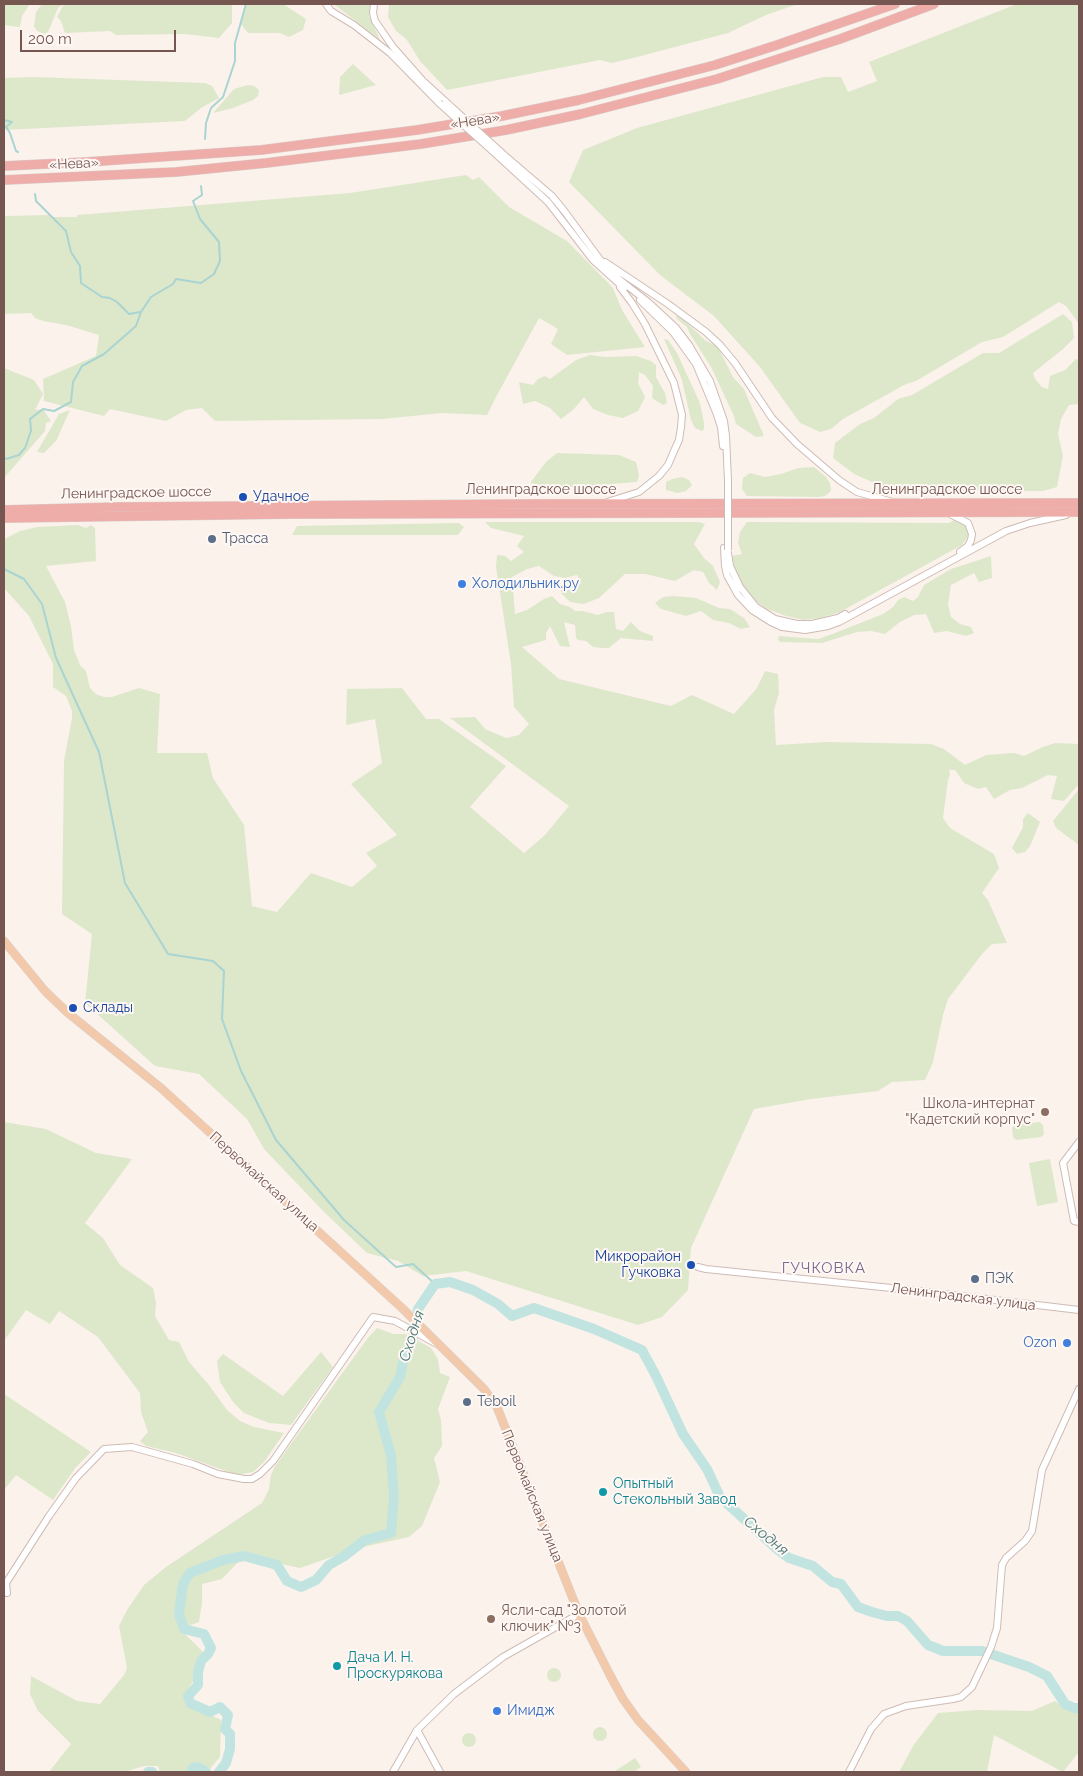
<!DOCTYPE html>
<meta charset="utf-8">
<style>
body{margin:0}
#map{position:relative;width:1083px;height:1776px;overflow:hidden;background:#fbf2ec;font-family:Raleway,sans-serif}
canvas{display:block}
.frame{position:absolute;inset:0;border:5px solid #755651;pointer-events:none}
.scale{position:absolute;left:20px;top:30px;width:156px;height:22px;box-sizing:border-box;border:2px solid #755651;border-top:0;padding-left:6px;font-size:15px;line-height:18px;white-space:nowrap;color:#755651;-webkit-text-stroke:4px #fef7f3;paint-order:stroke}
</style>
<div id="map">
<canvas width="1083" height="1776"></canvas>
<div class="frame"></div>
<div class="scale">200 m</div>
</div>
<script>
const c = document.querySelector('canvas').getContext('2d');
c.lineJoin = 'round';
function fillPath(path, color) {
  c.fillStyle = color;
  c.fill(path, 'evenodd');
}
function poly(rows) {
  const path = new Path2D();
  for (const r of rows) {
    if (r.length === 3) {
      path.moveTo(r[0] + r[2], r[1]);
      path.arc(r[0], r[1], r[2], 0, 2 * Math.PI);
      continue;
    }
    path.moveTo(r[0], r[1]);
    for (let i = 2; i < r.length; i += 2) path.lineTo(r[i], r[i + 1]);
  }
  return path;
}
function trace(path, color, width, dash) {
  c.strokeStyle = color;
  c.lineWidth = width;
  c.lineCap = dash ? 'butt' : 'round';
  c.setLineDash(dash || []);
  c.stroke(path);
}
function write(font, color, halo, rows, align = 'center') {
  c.font = font + ' Raleway,sans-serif';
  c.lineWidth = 4;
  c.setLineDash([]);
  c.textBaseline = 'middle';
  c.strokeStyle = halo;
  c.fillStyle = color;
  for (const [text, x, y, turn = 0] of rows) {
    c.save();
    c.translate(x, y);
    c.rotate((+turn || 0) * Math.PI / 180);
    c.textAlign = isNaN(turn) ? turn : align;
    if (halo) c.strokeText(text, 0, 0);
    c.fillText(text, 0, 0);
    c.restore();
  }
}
const green = poly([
 [4,4,30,4,22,16,20,27,4,25],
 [42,4,232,4,232,23,219,38,185,34,116,35,110,31,65,33,61,21,57,17,64,4,58,8,48,32,44,34,37,31,34,26,36,12],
 [247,4,283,4,306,19,303,30,289,37,280,33,248,33,241,24],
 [334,4,370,4,369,16,380,40],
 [389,4,798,4,766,15,728,33,637,57,612,63,600,60,447,90,420,61,407,40,396,31,388,17],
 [1017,4,1079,4,1079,324,1066,306,1059,302,1003,337,982,342,916,381,906,384,843,419,831,429,820,432,800,423,760,367,714,316,660,275,569,182,583,150,637,128,823,77,841,77,848,92,877,81,869,62],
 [353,64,376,85,339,95,340,77],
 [33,77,205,83,212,86,219,98,201,108,185,121,4,130,4,78],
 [248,85,254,86,259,90,258,96,253,100,233,108,213,113,234,89],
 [466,175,473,180,479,177,509,207,567,241,613,288,622,310,645,347,567,355,551,344,558,329,539,318,495,399,487,415,442,413,383,419,215,421,202,408,186,410,166,421,110,409,104,416,44,401,43,379,96,356,99,335,66,325,43,321,35,318,31,313,4,314,4,216,49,215,50,217,77,217,77,215,350,193],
 [1063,314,1072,322,1074,338,1063,349,1033,373,1035,379,1042,387,1048,389,1050,376,1065,370,1076,359,1079,360,1079,404,1069,405,1061,419,1058,434,1063,456,1057,487,1043,491,892,491,854,474,833,458,835,443,860,424,874,418,898,399,912,395,983,353,999,353],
 [675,315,684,320,706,341,713,344,719,349,733,377,744,389,764,436,756,437,736,424,734,416,711,367,690,334,687,327,678,320],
 [664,339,668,340,677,353,700,403,704,423,704,429,702,431,695,428,691,420,682,380],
 [590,355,605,357,636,356,651,361,656,365,656,377,665,393,667,403,663,405,652,398,653,386,645,375,639,372,638,383,645,397,638,411,623,418,608,415,593,409,584,397,574,409,561,419,550,408,535,401,523,404,519,382,533,385,538,379,545,376,550,379,576,360],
 [4,368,34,380,43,394,35,410,43,409,51,421,46,423,45,431,4,478],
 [70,410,56,441,44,453,37,452,59,414],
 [557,453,619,455,636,462,639,475,637,482,560,488,530,483,546,462],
 [814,467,826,477,830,483,831,491,825,496,819,497,747,496,742,489,743,478,750,473,765,477,781,474,798,468],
 [682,477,689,480,692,485,686,491,678,493,666,490,666,482,672,479],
 [954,520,961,521,967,526,969,531,967,538,962,545,840,612,821,618,804,620,786,616,767,609,754,600,743,585,735,569,732,556,742,554,738,543,740,532,747,522,949,523],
 [485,522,699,522,705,524,694,544,704,558,713,566,720,582,717,590,709,583,703,572,694,570,675,581,645,574,625,574,599,598,584,604,570,602,562,594,559,585,571,587,581,583,577,575,565,578,554,576,539,566,527,569,512,577,515,614,527,610,544,599,552,596,560,604,570,607,575,611,583,611,598,615,606,612,614,612,616,629,623,631,631,622,640,631,653,636,653,641,621,638,609,648,602,648,593,647,586,641,578,640,576,638,575,625,564,622,570,647,560,646,550,626,546,633,546,640,522,647,559,679,671,706,692,695,734,714,757,688,765,671,778,674,779,693,774,710,776,745,827,742,931,744,944,749,965,765,986,755,1014,753,1024,756,1043,747,1055,743,1079,744,1079,784,1064,801,1051,799,1057,776,1048,775,1022,788,1010,790,994,799,986,787,978,789,964,783,955,770,949,770,950,775,948,780,943,818,950,828,994,854,999,868,982,893,988,900,1007,943,992,944,982,954,948,999,943,1015,933,1062,925,1080,892,1082,878,1091,811,1099,754,1109,691,1248,688,1290,662,1317,638,1325,466,1271,423,1276,398,1261,367,1253,324,1212,264,1149,247,1119,199,1074,155,1066,85,1003,92,934,62,914,64,761,72,718,72,711,66,696,53,687,53,664,29,616,4,588,4,541,6,538,20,531,37,527,78,525,86,528,91,525,95,528,96,561,46,566,65,602,71,626,74,650,80,665,86,671,90,688,96,694,104,697,112,697,139,688,160,694,157,753,207,753,213,778,244,825,252,906,277,912,311,873,352,887,377,866,366,853,397,835,351,784,382,763,375,719,346,725,347,689,402,688,426,719,439,719,506,766,470,807,524,853,545,835,569,806,450,718,475,717,485,729,506,738,519,735,529,724,514,707,511,664,496,567,497,555,505,556,511,561,524,552,517,546,524,536,491,528],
 [459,523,464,527,458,535,292,535,297,526],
 [991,556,992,578,979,582,974,573,951,585,948,604,951,617,960,624,971,627,974,633,966,636,947,631,934,633,926,614,914,615,900,622,885,634,871,631,857,632,822,643,780,642,778,639,779,636,818,639,835,633,883,614,893,607,898,600,904,597,913,601,918,597,924,585,951,569],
 [673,596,696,598,719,608,730,609,744,618,750,627,741,629,729,623,713,620,701,611,686,616,661,609,655,603,663,597],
 [1079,789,1079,845,1056,828,1053,821],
 [1028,813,1040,822,1030,846,1025,852,1017,854,1012,848,1023,827,1023,819],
 [4,1122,46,1129,96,1153,132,1159,85,1223,103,1238,120,1265,153,1288,156,1303,155,1316,169,1340,179,1342,189,1362,209,1385,227,1410,240,1421,254,1427,284,1433,264,1462,253,1472,237,1475,176,1453,146,1446,140,1441,148,1432,141,1412,140,1393,98,1337,59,1311,50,1324,26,1310,4,1341],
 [1040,1122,1043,1125,1044,1134,1041,1137,1016,1140,1013,1137,1012,1128,1015,1125],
 [1050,1159,1058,1202,1037,1206,1029,1163],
 [377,1328,393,1334,406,1334,431,1348,438,1359,440,1373,450,1377,438,1409,441,1420,442,1446,434,1458,440,1482,422,1526,409,1537,358,1548,300,1568,244,1556,222,1579,202,1584,202,1603,199,1622,180,1629,203,1652,196,1662,195,1678,188,1689,187,1699,189,1705,221,1720,220,1757,209,1770,192,1763,187,1772,160,1772,158,1766,144,1766,124,1772,49,1772,71,1744,38,1711,30,1694,31,1676,77,1701,100,1704,124,1675,127,1668,119,1626,127,1610,144,1585,166,1567,262,1503,269,1489,271,1475,275,1466,367,1339],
 [321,1352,333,1367,291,1425,269,1423,244,1413,233,1402,220,1382,217,1361,223,1354,283,1396],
 [4,1394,91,1452,76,1467,53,1500,16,1475,4,1490],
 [554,1675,7],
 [1055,1701,1068,1711,1079,1712,1079,1752,1063,1772,994,1735,987,1772,899,1772,913,1746,938,1713,977,1710,1032,1711],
 [600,1734,7],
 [469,1740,7],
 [635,1758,641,1767,634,1772,616,1772,615,1771]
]);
const stream = poly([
 [4,120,12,122,6,127,10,133,16,151,18,152],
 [205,139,206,123,211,108,223,97,235,61,235,43,246,4],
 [35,194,36,201,66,231,71,252,80,266,81,283,102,297,110,298,117,302,129,314,140,312],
 [4,458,6,459,19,455,25,448,31,431,30,419,43,409,54,411,71,402,73,382,82,366,104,354,136,326,141,312,151,297,173,284,176,279,201,283,214,274,220,261,219,242,200,219,193,201,202,195,201,186],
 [4,569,24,579,42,604,56,658,99,752,125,883,168,954,213,961,224,971,222,1019,241,1071,276,1140,344,1220,396,1267,413,1264,435,1284]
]);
const river = poly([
 [148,1772,152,1772],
 [192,1772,193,1768,198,1767,206,1772],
 [219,1772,226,1763,230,1749,230,1734,225,1729,228,1715,220,1707,210,1712,190,1703,188,1696,198,1685,198,1672,201,1661,208,1654,211,1648,204,1634,184,1629,179,1614,183,1584,190,1573,223,1560,244,1556,277,1565,287,1581,301,1587,316,1580,329,1565,343,1557,365,1540,391,1533,394,1496,391,1455,379,1412,400,1377,405,1353,412,1342,418,1309,435,1284,450,1282,473,1290,498,1304,512,1316,534,1308,594,1329,642,1350,656,1376,683,1434,707,1469,720,1497,777,1549,789,1558,813,1566,832,1582,841,1584,858,1607,872,1612,887,1616,898,1616,907,1621,928,1645,943,1651,982,1651,1029,1667,1047,1676,1065,1704,1074,1708,1079,1708]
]);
const minor = poly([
 [326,4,331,11,354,25,390,53,439,103],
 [374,4,373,13,375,21,393,47,423,81,446,102],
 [503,154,552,196,565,212,604,265,620,280,648,302,676,328,689,345,710,381,724,421,726,436,728,481],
 [498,156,548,202,593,260,624,288],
 [605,262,668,304,706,332,720,345,735,363,772,418,797,444,839,480,857,492,889,501],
 [640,300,673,332,696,364,716,412,721,427,723,446],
 [607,502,639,492,659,476,668,465,674,451,679,440,681,427,682,415,674,383,645,324,632,303,620,287],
 [950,514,968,523,972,534,971,540,968,546,960,552],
 [724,548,725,566,727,575,738,595,752,610,771,622,782,627,805,630,828,626,839,622,1006,531,1030,523,1066,515],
 [728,553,730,566,740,587,756,607,775,619,797,624,812,624,838,618,845,614],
 [1079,1142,1063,1163,1074,1221,1079,1222],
 [698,1267,706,1269,911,1290,1079,1310],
 [7,1593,6,1583,49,1516,76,1478,104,1449,132,1447,193,1464,218,1474,244,1479,252,1479,260,1474,273,1461,373,1317,395,1321,435,1343],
 [417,1730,440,1772],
 [393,1772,417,1730,454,1694,503,1657,579,1614],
 [849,1772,871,1729,884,1714,906,1706,953,1699,961,1697,972,1687,991,1647,997,1628,1002,1565,1006,1558,1025,1541,1032,1531,1042,1470,1079,1389]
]);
const major = poly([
 [4,941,45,991,68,1013,161,1088,402,1308,484,1389,497,1407,579,1614,611,1677,623,1699,638,1720,686,1772]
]);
const highway = poly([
 [4,166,87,162,261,150,417,130,502,116,579,100,715,65,777,45,895,4],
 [4,180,176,172,266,163,421,144,506,130,581,114,717,79,840,39,934,4],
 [4,510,120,507,533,504,1079,503],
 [4,518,290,514,1079,512]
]);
const minorBridge = poly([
 [446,102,503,154],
 [439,103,498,156],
 [728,550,728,481]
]);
const markers = [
 [243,497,5,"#1a4fb4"],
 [212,539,5,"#5c6f8a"],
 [462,584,5,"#3f7fe0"],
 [73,1008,5,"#1a4fb4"],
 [1045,1112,5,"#8d6e63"],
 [691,1265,5,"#1a4fb4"],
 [975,1279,5,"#5c6f8a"],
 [1067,1343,5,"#3f7fe0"],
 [467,1402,5,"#5c6f8a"],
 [603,1492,5,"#0f9aa8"],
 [491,1619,5,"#8d6e63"],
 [337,1666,5,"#0f9aa8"],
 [497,1711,5,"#3f7fe0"]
];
const streetNames = [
 ["«Нева»",475,121,-9],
 ["«Нева»",74,164,-3],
 ["Ленинградское шоссе",541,490],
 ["Ленинградское шоссе",947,490],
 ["Ленинградское шоссе",136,493,-1],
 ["Первомайская улица",264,1182,42],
 ["Ленинградская улица",963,1297,7],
 ["Первомайская улица",532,1496,68]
];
const transitNames = [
 ["Удачное",253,497],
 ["Склады",83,1008],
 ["Микрорайон",681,1257,"right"],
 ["Гучковка",681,1273,"right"]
];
const serviceNames = [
 ["Трасса",222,539],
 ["ПЭК",985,1279],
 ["Teboil",477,1402]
];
const shopNames = [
 ["Холодильник.ру",472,584],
 ["Ozon",1057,1343,"right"],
 ["Имидж",507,1711]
];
const educationNames = [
 ["Школа-интернат",1035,1104],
 ["\"Кадетский корпус\"",1035,1120],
 ["Ясли-сад \"Золотой",501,1611,"left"],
 ["ключик\" №3",501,1627,"left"]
];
const cultureNames = [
 ["Опытный",613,1484],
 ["Стекольный Завод",613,1500],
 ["Дача И. Н.",347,1658],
 ["Проскурякова",347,1674]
];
const neighbourhoodNames = [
 ["ГУЧКОВКА",824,1268]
];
const waterNames = [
 ["Сходня",412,1336,-73],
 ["Сходня",766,1536,39]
];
fillPath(green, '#dde8cb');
trace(stream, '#a9d4d2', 2);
trace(river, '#c2e4e1', 10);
trace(minor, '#cfbbb5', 8);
trace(major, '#d8d0ce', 9);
trace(highway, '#d8d0ce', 10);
trace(minor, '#fff', 6);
trace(major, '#f3c9ac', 8);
trace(highway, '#efada9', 9);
trace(minorBridge, '#cfbbb5', 8, []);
trace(minorBridge, '#fff', 6);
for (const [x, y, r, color] of markers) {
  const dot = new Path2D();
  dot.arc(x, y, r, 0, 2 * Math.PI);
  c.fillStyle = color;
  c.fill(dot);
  trace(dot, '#fef7f3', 2);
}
write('14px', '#755651', '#fef7f3', streetNames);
write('14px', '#164399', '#fef7f3', transitNames, 'left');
write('14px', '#4e5e75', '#fef7f3', serviceNames, 'left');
write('14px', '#366cbe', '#fef7f3', shopNames, 'left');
write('14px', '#785e54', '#fef7f3', educationNames, 'right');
write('14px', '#0d838f', '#fef7f3', cultureNames, 'left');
c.letterSpacing = '1px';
write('15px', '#7a6990', '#fef7f3', neighbourhoodNames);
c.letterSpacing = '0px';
write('italic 15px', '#457876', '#fef7f3', waterNames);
</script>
